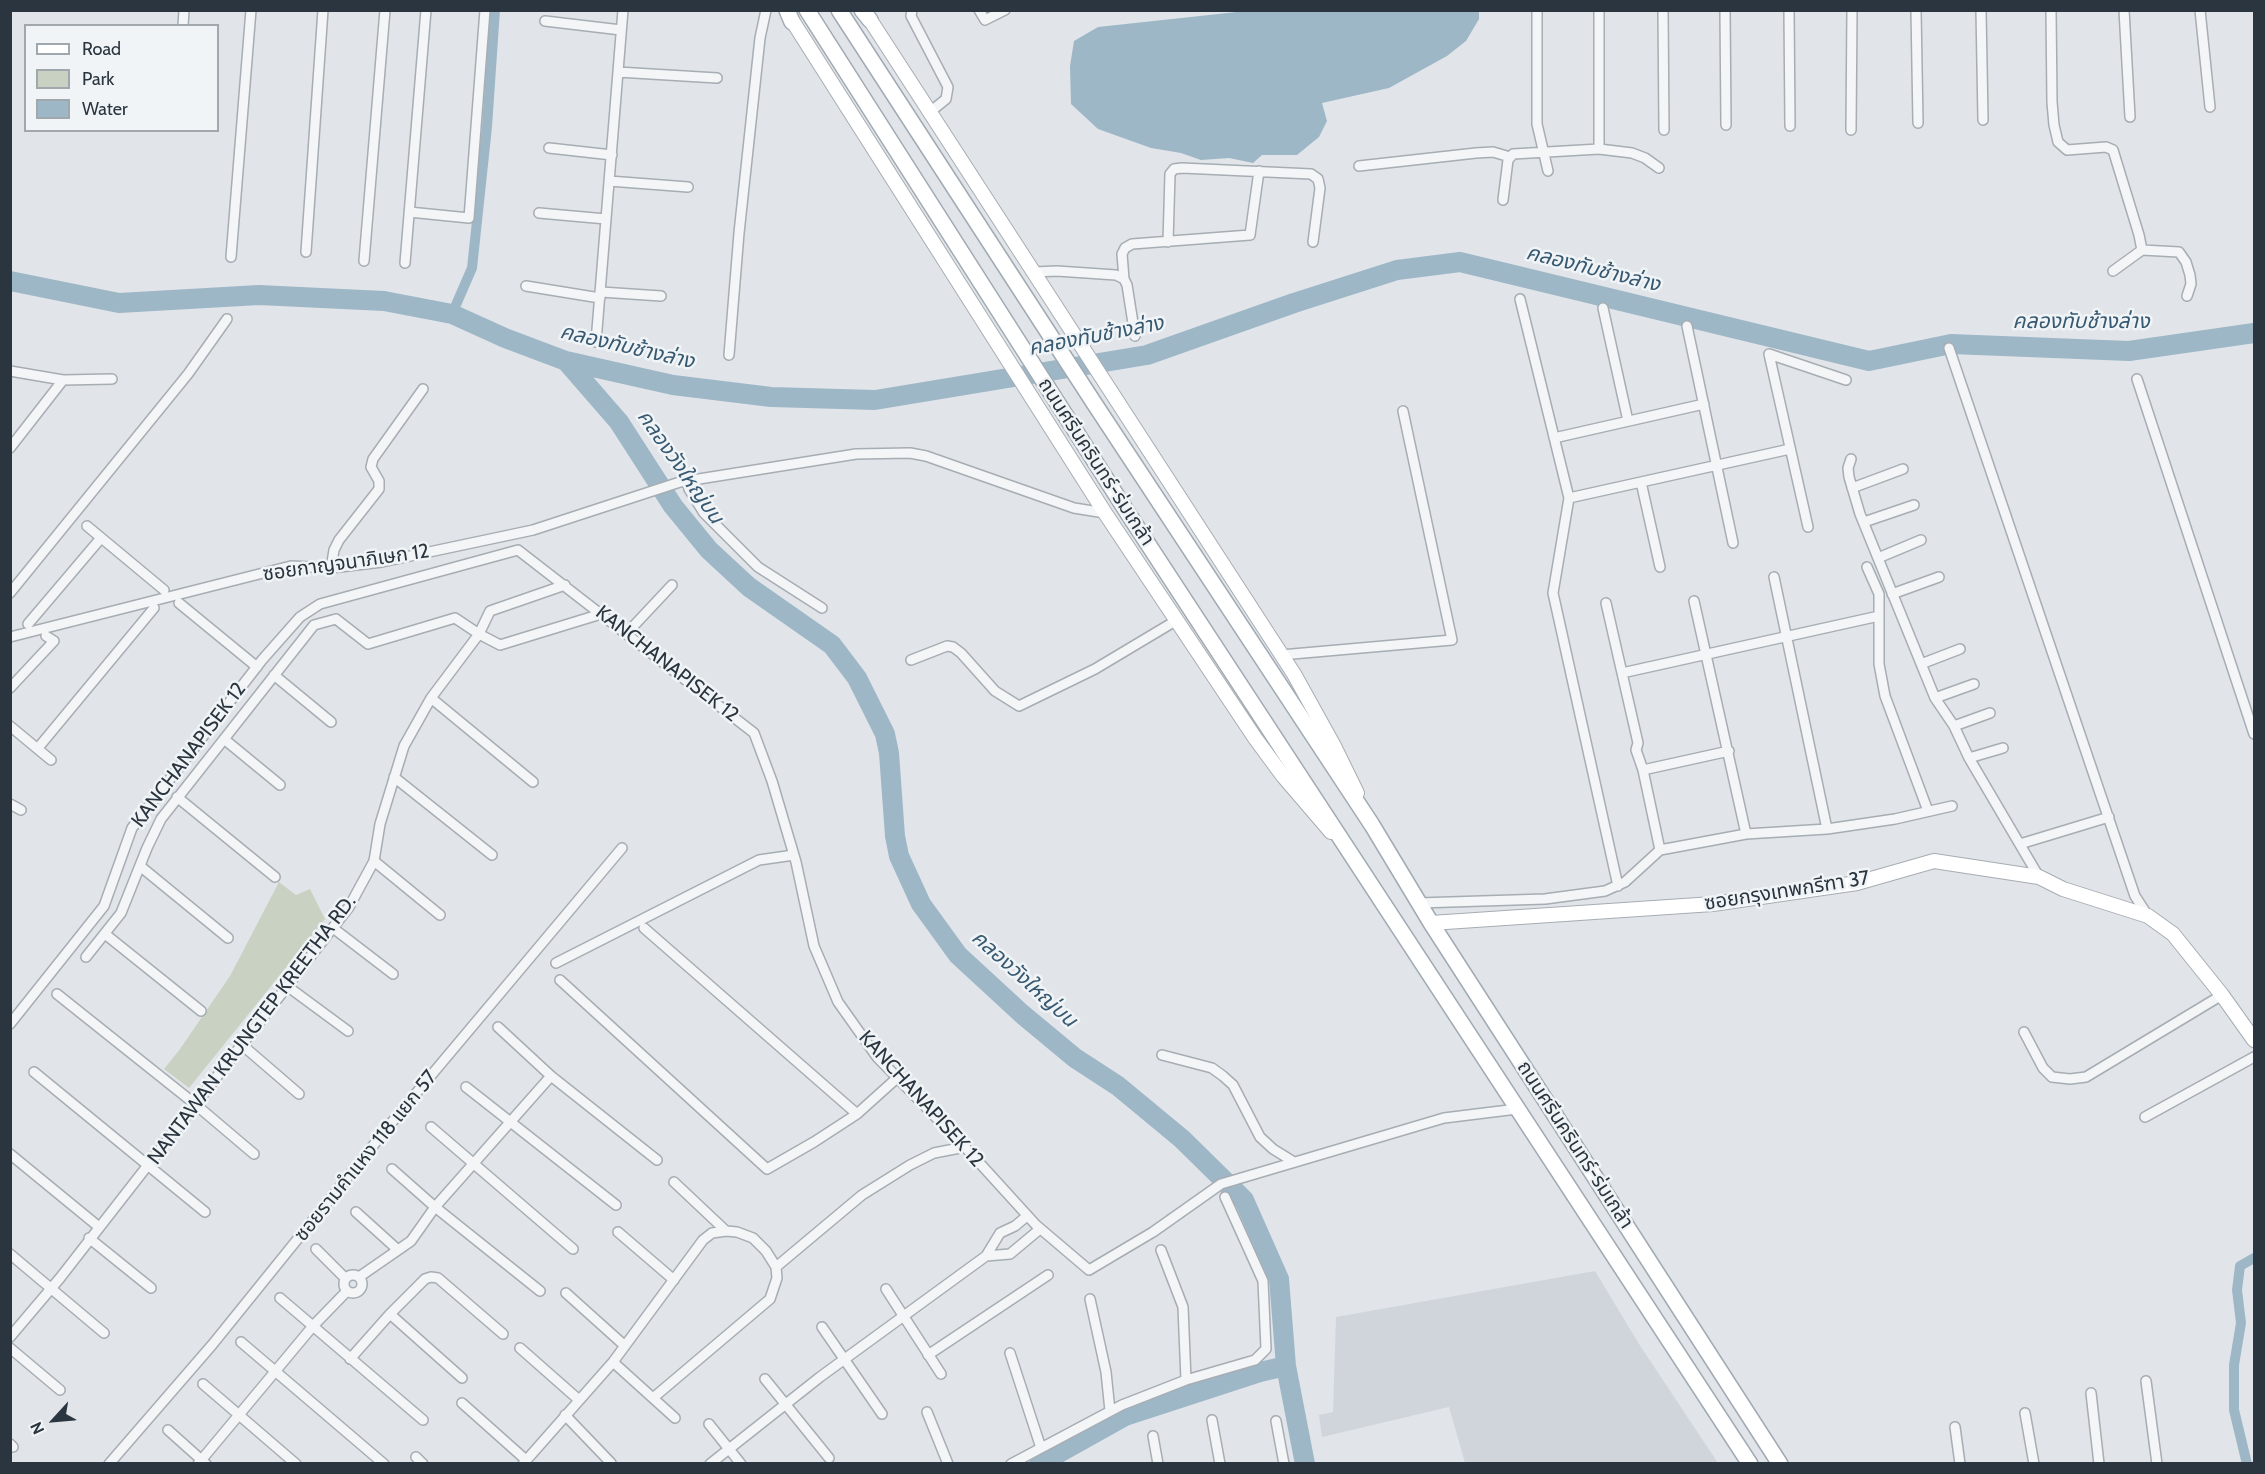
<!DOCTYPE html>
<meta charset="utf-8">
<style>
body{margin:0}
#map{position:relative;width:2265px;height:1474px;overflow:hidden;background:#e1e5e9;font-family:Cabin,sans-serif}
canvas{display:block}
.frame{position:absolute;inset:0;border:12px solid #2a353f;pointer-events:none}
.legend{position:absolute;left:24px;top:24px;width:195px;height:108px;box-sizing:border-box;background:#f0f4f6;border:2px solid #a1a8ad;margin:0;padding:8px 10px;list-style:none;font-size:18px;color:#2a353f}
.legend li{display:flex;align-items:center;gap:12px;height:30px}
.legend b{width:30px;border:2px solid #a1a8ad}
.north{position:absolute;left:24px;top:1390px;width:60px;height:60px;-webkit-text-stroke:4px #f0f4f6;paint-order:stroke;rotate:244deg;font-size:16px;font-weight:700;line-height:24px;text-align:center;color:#2a353f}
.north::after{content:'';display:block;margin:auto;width:21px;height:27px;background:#2a353f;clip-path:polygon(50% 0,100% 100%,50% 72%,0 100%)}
</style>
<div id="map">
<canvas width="2265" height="1474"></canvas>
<div class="frame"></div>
<ul class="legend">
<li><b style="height:8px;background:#fff"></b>Road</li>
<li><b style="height:16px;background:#c9d2c2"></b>Park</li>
<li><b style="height:16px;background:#9eb7c7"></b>Water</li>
</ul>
<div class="north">N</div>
</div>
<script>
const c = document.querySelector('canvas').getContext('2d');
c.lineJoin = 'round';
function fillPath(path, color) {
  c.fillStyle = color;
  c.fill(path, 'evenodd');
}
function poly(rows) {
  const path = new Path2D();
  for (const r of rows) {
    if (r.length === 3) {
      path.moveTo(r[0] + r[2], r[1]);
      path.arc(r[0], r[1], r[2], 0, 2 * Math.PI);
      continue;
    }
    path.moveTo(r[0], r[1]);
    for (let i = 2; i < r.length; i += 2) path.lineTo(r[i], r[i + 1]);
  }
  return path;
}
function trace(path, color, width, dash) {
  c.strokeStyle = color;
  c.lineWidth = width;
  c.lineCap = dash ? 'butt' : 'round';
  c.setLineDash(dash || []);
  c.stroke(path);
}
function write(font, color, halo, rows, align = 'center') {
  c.font = font + ' Cabin,"Noto Sans Thai",sans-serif';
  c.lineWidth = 5;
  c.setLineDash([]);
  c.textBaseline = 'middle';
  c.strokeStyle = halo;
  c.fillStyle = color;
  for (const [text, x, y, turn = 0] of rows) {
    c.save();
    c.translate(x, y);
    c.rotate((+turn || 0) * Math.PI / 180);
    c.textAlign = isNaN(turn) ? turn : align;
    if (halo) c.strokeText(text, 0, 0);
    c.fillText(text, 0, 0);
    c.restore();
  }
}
const built = poly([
 [1595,1271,1639,1344,1718,1463,1465,1463,1449,1407,1322,1437,1319,1415,1333,1412,1336,1317]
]);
const green = poly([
 [279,882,296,895,310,889,325,919,189,1088,164,1069,180,1049,230,976]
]);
const water = poly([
 [1255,10,1479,10,1479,19,1466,41,1447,56,1389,88,1322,103,1327,121,1319,137,1297,155,1262,155,1253,163,1229,158,1201,160,1181,153,1151,148,1098,129,1071,104,1070,66,1074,41,1098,27]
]);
const canal = poly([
 [452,314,472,268,487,127,495,10],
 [2247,1464,2234,1410,2234,1365,2241,1323,2237,1290,2240,1266,2254,1258]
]);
const river = poly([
 [10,281,119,303,259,295,384,301,452,314,505,338,566,361,673,385,771,397,875,400,1147,355,1294,303,1397,270,1460,262,1869,361,1951,344,2129,351,2254,333],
 [566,361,619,422,673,506,709,550,749,587,832,645,857,678,885,734,889,753,895,836,899,856,921,904,958,955,1022,1014,1075,1058,1118,1086,1182,1139,1244,1200,1279,1279,1286,1366,1305,1464],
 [1039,1464,1125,1416,1260,1372,1286,1366]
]);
const street = poly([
 [912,10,911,16,948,87,946,99,930,112],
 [979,10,985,20,1005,10],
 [1537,10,1537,124,1548,171],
 [1663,10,1664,130],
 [1725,10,1726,125],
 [1789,10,1790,126],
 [1916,10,1918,123],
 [1981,10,1983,120],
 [2051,10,2052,102,2054,125,2058,142,2067,150,2106,147,2113,150,2139,235,2142,250,2113,271],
 [2124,10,2130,117],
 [2200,10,2210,107],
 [545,21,621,30],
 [183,26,184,10],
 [618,72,717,78],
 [1851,130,1852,10],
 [549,148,612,155],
 [1599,149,1599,10],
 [1359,166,1476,153,1493,152,1510,157],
 [609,181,688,187],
 [1503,200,1508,160,1513,154,1599,149,1632,153,1645,158,1659,168],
 [409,212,469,218,485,10],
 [539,213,606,219],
 [1168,242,1170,174,1174,169,1182,168,1311,174,1318,179,1320,188,1313,242],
 [2142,250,2179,252,2186,262,2190,275,2191,284,2187,296],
 [306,252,323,10],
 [231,257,251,10],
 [364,261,385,10],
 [405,263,426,10],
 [1034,272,1057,271,1116,275,1124,279,1127,285,1135,336],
 [1124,279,1122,254,1125,248,1132,244,1250,235,1259,171],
 [526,286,600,298],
 [601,292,661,296],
 [1520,299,1569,498,1553,593,1618,886],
 [1603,308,1628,421],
 [1687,326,1733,543],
 [596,342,623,10],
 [1949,348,2135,896,2148,916],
 [729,355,739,233,760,38,766,10],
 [10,371,63,380,112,379],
 [2137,379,2254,734],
 [1554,438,1704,404],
 [10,448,63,380],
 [1851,459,1848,468,1849,477,1860,514,1935,698,1954,726,1969,758,2039,877],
 [687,481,689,489,704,513,758,567,822,608],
 [1641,482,1660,567],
 [1852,488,1903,469],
 [1569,498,1790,449],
 [1864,522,1914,505],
 [87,526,164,590],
 [1808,527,1769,354,1846,380],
 [1878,558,1921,540],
 [1867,567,1879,594,1879,664,1885,696,1928,811],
 [331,568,334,550,339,540,379,489,379,481,371,467,373,459,423,389],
 [1774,577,1827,829],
 [565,585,490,611,479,634,500,645,601,614],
 [10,593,188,374,227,319],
 [1892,594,1939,577],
 [1694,601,1746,834],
 [179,603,257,667],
 [28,624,101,538],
 [627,633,672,585],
 [10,637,291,566,331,568,382,562,533,530,680,482,856,454,910,453,926,456,1074,508,1105,513],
 [1281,655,1452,640,1403,411],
 [911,660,947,646,953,647,961,653,995,691,1019,706,1095,669,1177,620],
 [1921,664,1960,649],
 [1622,673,1879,616],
 [274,675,331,722],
 [10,688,54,641,46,636],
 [431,698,533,782],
 [1935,698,1974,684],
 [10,726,51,760],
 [1954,726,1990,713],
 [224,739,280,785],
 [38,748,154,608],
 [1969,758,2003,748],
 [1643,770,1729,751],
 [394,777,492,855],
 [177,797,275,877],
 [10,804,21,810],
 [2020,844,2109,817],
 [1660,850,1746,834,1827,829,1895,819,1952,806],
 [374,861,440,915],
 [140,866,228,938],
 [1419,903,1545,899,1605,891,1625,882,1660,850,1643,770,1636,750,1638,743,1606,603],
 [333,928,393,974],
 [644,928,857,1114],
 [105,934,201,1011],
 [556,963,759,860,794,855],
 [560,980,767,1169,814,1142,857,1114,897,1078],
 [287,986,348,1031],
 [57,994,195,1104,254,1154],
 [10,1024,104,906,132,828,262,660,300,617,320,604,518,550,754,733,772,781,796,862,814,946,838,1002,877,1057,965,1147,1036,1225,1089,1270,1153,1232,1221,1184,1444,1118,1517,1109],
 [498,1027,551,1076,657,1160],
 [2024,1032,2043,1068,2052,1077,2070,1079,2086,1077,2222,995],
 [241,1044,299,1094],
 [1162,1055,1212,1068,1223,1076,1233,1085,1260,1137,1273,1149,1294,1162],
 [34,1072,205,1212],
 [466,1087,616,1205],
 [2145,1117,2254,1057],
 [431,1127,573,1249],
 [10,1154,99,1227],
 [392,1169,435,1207,540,1291],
 [674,1182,726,1231],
 [356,1212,398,1250],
 [618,1232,674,1280],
 [89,1238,151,1288],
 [316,1249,345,1278],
 [1161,1250,1183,1307,1186,1380],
 [10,1254,104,1333],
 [986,1256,1010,1254,1040,1229],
 [776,1267,862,1195,910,1165,934,1153,965,1147],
 [353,1284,9],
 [359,1277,411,1241,435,1207,551,1076],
 [886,1289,941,1374],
 [566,1293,625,1346],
 [280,1298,423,1420],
 [1090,1299,1106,1372,1110,1411],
 [390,1314,462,1378],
 [822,1327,882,1414],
 [10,1337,60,1278,349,907,374,861,380,824,404,746,431,698,479,634,455,618,368,644,336,619,314,625,161,819,147,848,121,913,86,957],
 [241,1342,384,1464],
 [10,1348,60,1390],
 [520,1348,579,1400],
 [1010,1353,1041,1448],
 [928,1355,1048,1275],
 [350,1359,390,1314,425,1279,431,1277,438,1278,503,1334],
 [613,1362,675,1418],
 [765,1379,829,1458],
 [2146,1381,2157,1464],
 [203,1384,296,1464],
 [2091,1393,2099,1464],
 [462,1403,526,1460],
 [927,1412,948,1464],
 [2025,1413,2034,1464],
 [565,1415,611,1463],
 [1212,1420,1220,1464],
 [1276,1421,1284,1464],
 [709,1424,741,1464],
 [1955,1427,1960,1464],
 [168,1430,206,1464],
 [1153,1436,1158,1464],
 [10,1444,13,1447],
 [416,1457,423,1464],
 [109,1464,212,1345,397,1116,622,848],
 [198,1464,313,1326,347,1291],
 [523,1464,613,1362,703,1240,712,1233,726,1231,737,1232,753,1238,766,1251,776,1267,777,1278,770,1299,653,1398],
 [710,1464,820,1377,986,1256,1000,1233,1015,1226,1027,1216],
 [1011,1464,1122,1405,1186,1380,1255,1360,1266,1349,1263,1281,1225,1197]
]);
const secondary = poly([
 [865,12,1294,674,1335,748,1357,793],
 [788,14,1105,513,1255,738,1283,776,1331,832],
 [1431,923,1713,904,1857,883,1934,861,2039,877,2063,889,2148,916,2173,934,2222,995,2254,1040]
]);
const primary = poly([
 [787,10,792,22],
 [807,10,1129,515,1750,1464],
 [839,10,1094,403,1372,825,1431,923,1780,1464],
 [862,10,870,20]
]);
const streetNames = [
 ["ถนนศรีนครินทร์-ร่มเกล้า",1096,462,57],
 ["ซอยกาญจนาภิเษก 12",346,563,-8],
 ["KANCHANAPISEK 12",667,664,38],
 ["KANCHANAPISEK 12",189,755,-53],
 ["ซอยกรุงเทพกรีฑา 37",1787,891,-9],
 ["NANTAWAN KRUNGTEP KREETHA RD.",252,1030,-53],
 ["KANCHANAPISEK 12",921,1099,48],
 ["ถนนศรีนครินทร์-ร่มเกล้า",1575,1145,57],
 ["ซอยรามคำแหง 118 แยก 57",366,1156,-51]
];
const waterNames = [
 ["คลองทับช้างล่าง",1593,269,14],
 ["คลองทับช้างล่าง",2081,322],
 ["คลองทับช้างล่าง",1096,336,-11],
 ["คลองทับช้างล่าง",627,347,13],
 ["คลองวังใหญ่บน",680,467,55],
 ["คลองวังใหญ่บน",1024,979,42]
];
fillPath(built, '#cfd5db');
fillPath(green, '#c9d2c2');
fillPath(water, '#9eb7c7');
trace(canal, '#9eb7c7', 10);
trace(river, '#9eb7c7', 20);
trace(street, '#a6adb3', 12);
trace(secondary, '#a6adb3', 16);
trace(primary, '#a1abb4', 18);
trace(street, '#f3f5f7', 9);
trace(secondary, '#fff', 14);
trace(primary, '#fff', 15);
write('20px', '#2a353f', '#f0f4f6', streetNames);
write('italic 21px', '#375971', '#f0f4f6', waterNames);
</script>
